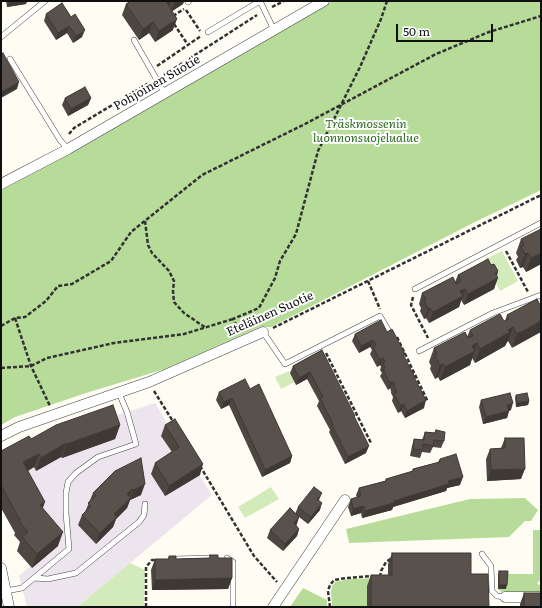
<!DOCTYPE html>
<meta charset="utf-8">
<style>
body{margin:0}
#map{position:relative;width:542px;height:608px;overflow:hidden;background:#fffdf3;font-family:Literata,serif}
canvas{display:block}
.frame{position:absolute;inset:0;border:2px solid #101010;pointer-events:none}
.scale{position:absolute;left:396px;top:24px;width:97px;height:18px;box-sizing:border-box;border:2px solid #101010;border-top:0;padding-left:5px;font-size:12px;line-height:14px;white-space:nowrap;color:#101010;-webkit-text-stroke:3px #fff;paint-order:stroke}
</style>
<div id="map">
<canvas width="542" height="608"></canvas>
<div class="frame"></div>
<div class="scale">50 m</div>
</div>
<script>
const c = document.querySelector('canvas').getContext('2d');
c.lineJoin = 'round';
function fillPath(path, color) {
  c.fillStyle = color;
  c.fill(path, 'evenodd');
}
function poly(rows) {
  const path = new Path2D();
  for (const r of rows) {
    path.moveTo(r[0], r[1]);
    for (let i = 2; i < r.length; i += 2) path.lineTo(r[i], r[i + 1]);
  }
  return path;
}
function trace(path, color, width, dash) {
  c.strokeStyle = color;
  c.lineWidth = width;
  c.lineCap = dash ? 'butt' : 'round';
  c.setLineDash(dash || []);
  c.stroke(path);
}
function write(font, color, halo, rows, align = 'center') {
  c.font = font + ' Literata,serif';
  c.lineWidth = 4;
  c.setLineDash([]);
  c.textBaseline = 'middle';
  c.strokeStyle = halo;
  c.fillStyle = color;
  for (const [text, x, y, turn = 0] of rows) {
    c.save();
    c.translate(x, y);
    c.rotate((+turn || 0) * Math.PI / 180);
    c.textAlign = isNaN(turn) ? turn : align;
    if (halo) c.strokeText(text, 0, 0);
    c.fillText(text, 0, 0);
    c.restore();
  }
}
const industrial = poly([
 [155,403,171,430,212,495,77,607,27,607,19,576,30,566,32,568,58,546,18,476,34,467,36,471,61,457,62,458,115,439,108,418]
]);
const green = poly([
 [502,251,518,281,500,291,484,260],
 [289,371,295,382,281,389,275,377],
 [271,487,279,499,245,518,238,507],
 [130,563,145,570,144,607,77,607]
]);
const forest = poly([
 [333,1,541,1,541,190,471,224,271,327,260,327,165,369,86,393,15,417,1,425,1,190],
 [525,498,538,510,531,521,525,521,509,537,349,543,346,529,470,499],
 [533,530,541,530,541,580,537,583,541,586,541,593,505,594,500,591,498,589,506,589,498,575,496,574,533,574],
 [378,578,367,586,367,607,332,607,331,592,332,586,335,582,349,579],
 [303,588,327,600,327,607,290,607]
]);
const path = poly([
 [272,7,284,1],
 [186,10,200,31],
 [173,16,184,9],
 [174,24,188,45],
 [157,66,201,36],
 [164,75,257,15],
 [69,134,74,128,149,83],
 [145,221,148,245,152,253,169,271,174,281,173,291,174,302,184,313,206,328],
 [506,251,528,292],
 [368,281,380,309],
 [413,297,411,305,428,338],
 [15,318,31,366,50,406],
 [1,326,15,318,25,317,46,301,58,286,72,284,111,261,131,232,202,175,305,124,436,54,489,32,541,16],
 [273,328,541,195],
 [239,331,233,319,259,308,275,278,280,261,296,234,318,151,360,67,381,19,387,1],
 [397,337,428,402],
 [326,353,371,443],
 [1,368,31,366,47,358,114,343,184,334,233,319],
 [154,391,174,423],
 [200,466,254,556,277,582],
 [380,577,381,571,386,562,392,558],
 [146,607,146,567,152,560,157,560],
 [330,607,328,591,330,585,334,580,346,578,373,576]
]);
const lane = poly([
 [260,1,274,30],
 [188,2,189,1],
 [208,32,260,1],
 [1,37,45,1],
 [134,40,165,94],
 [10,59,60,140,68,149],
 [415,289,541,223],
 [263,332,285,364,380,316,390,333],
 [419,351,493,313,541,295],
 [482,554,491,566,492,591,497,596,505,597],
 [227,558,233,562,233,607],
 [172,559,215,558],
 [35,578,48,579,76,573,139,522,144,515,145,504],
 [6,591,22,588,69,549,66,513,66,493,68,482,76,473,98,457,136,444,127,412,119,393]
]);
const street = poly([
 [1,184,68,149,324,1],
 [1,436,19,427,149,382,263,332],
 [1,568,9,607],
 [505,597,541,597],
 [273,607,345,500]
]);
const wall = poly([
 [4,1,27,1,26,4,7,7,6,1,4,2],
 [131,1,184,1,183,4,172,11,173,30,155,42,149,33,139,40,122,15,126,4],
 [62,3,82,37,73,43,67,33,56,40,44,21,46,14],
 [65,98,91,98,88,105,68,116,62,105],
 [521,239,541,264,526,272,523,267,520,268,516,260,518,257,516,253],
 [491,265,498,271,497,276,494,289,464,305,461,300,459,307,429,323,426,318,424,319,420,311,421,308,419,304,422,293,455,282,458,275],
 [537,299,512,348,508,341,507,342,505,346,475,363,472,358,470,365,440,381,438,377,435,379,430,369,431,366,429,362,434,348,467,337,470,330,504,321,505,321,507,315],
 [387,332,404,356,415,377,414,379,424,408,405,418,401,411,398,413,392,401,393,397,391,393,391,391,390,388,388,390,380,376,382,373,380,370,381,367,380,365,377,367,370,354,372,350,370,347,359,353,352,341,355,334],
 [322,350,354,418,366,453,345,464,329,432,330,430,317,406,319,401,307,379,296,385,290,373,293,366],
 [250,389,292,456,290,463,262,477,229,405,221,409,216,400,219,392],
 [516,395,529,401,528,405,516,407,515,398],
 [481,400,511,410,509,411,507,418,483,424,479,407],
 [120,425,115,439,62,458,61,457,36,471,34,467,28,471,58,546,32,568,17,551,20,542,14,535,15,533,1,508,1,451,31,439],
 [165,425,200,475,165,496,151,474,155,463,172,452,161,436],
 [436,430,444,441,441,448,433,447,430,453,422,452,420,458,410,456,412,446,414,439,422,440,425,432,434,433],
 [505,438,521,479,487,481,486,459,490,449,501,448],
 [440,459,460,485,447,488,446,491,393,507,392,510,362,518,361,513,351,516,348,507,351,499,357,498,356,495,359,488,385,481,386,479,412,472,413,469,438,462],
 [115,471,141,495,130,500,127,508,116,519,113,527,96,544,78,525,82,515,85,512,93,493],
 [319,500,320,510,308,524,299,517,296,525,299,529,297,536,283,551,267,538,270,530,295,514,298,507],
 [392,553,471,574,489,607,367,607,367,586,371,575,388,575,388,564],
 [210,555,218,558,232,578,228,589,152,590,151,570,155,559,168,559,169,556,176,559,209,558],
 [499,571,506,589,498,589,498,575],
 [524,593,541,607,520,607,520,604]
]);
const shadedWall = poly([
 [9,1,27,1,26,4,7,7],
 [166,1,171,1,168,8,162,12],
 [175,1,184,1,183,4,171,12],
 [177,19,173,30,155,42,159,31],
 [153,22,149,33,139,40,143,29],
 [69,26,67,33,56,40,58,33],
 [85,30,82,37,73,43,76,36],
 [19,82,17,89,1,98,1,92],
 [91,98,88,105,68,116,71,109],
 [528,253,523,267,520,268,525,254],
 [541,253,541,264,526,272,531,258],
 [498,271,495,279,498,278,494,289,464,305,468,294],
 [465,289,459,307,429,323,433,312,460,291],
 [430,308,426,318,424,319,428,309],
 [541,321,541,332,512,348,517,334],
 [513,327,508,341,507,342,505,346,475,363,480,349],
 [373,340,370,347,359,353,361,346],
 [477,343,470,365,440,381,445,367,472,346],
 [383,358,380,365,377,367,380,360],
 [443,364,438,377,435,379,440,365],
 [310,372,307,379,296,385,299,378],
 [393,381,390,388,388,390,390,383],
 [232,398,229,405,221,409,224,402],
 [426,400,424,408,405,418,407,411],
 [529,401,528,405,516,407,517,403],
 [513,403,511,410,505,412,507,405],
 [404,404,401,411,398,413,401,406],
 [509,411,507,418,483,424,486,417],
 [120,425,115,439,62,458,67,444],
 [66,443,61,457,36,471,41,458],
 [369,446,366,453,345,464,348,457],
 [39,454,34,467,18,476,23,462],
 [292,456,290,463,262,477,265,470],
 [203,464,200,475,165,496,169,486],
 [525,469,521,479,487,481,491,470],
 [463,477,460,485,447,488,446,491,393,507,392,510,362,518,365,511,448,481],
 [145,484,141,495,130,500,127,508,116,519,113,527,96,544,100,533,114,514,130,499,133,490],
 [132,489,128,500,127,494],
 [322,493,319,500,314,506,317,499],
 [45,502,40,516,40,505],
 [322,503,320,510,308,524,311,517],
 [364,506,361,513,351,516,353,509],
 [299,517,297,524,291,531,294,523],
 [299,529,297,536,283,551,285,544],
 [63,532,58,546,32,568,37,554],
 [232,578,228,589,152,590,155,580],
 [499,585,507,585,506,589,498,589]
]);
const building = poly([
 [131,1,166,1,177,19,159,31,153,22,143,29,126,4,131,1],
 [62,3,71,17,75,14,85,30,76,36,69,26,58,33,46,14,62,3],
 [3,53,19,82,1,92,1,54,3,53],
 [85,87,91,98,71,109,65,98,85,87],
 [541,229,541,253,531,258,528,253,525,254,521,247,524,245,521,239,541,229],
 [488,259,491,265,494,264,498,271,495,273,498,278,468,294,465,289,460,291,463,296,433,312,430,308,428,309,424,300,426,299,422,293,453,277,456,284,461,281,458,275,488,259],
 [537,299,540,305,541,305,541,321,517,334,513,327,508,330,510,332,480,349,477,343,472,346,475,351,445,367,443,364,440,365,435,355,437,354,434,348,465,332,468,338,473,336,470,330,500,314,504,321,509,319,507,315,537,299],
 [381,320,387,332,392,329,405,354,403,355,415,377,414,377,426,400,407,411,404,404,401,406,394,394,397,392,393,385,395,385,393,381,390,383,383,369,385,368,383,363,385,362,383,358,380,360,373,347,376,345,373,340,361,346,355,334,381,320],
 [322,350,355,416,354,416,369,446,348,457,332,425,333,424,320,398,323,397,310,372,299,378,293,366,322,350],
 [245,379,250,389,259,384,292,456,265,470,232,398,224,402,219,392,245,379],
 [510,393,513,403,507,405,509,411,486,417,481,400,510,393],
 [527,393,529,401,517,403,516,395,527,393],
 [113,405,120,425,67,444,66,443,41,458,39,454,23,462,45,502,40,505,63,532,37,554,22,537,28,532,19,521,20,520,1,485,1,451,29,436,31,439,56,425,113,405],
 [175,419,203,464,169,486,155,463,179,447,165,425,175,419],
 [436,430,445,432,444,441,434,440,433,446,423,444,422,450,413,449,414,439,424,440,425,432,435,433,436,430],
 [505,438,524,438,525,469,491,470,490,449,505,448,505,438],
 [456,454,463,477,448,481,449,484,394,501,394,503,365,511,364,506,353,509,351,499,361,496,359,488,386,481,386,479,413,471,413,469,440,462,440,459,456,454],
 [141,458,145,484,133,490,132,489,127,494,131,498,114,514,117,517,100,533,82,515,91,506,88,503,96,496,93,493,115,471,141,458],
 [314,487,322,493,317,499,322,503,311,517,298,507,314,487],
 [290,508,299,517,294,523,299,529,285,544,270,530,290,508],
 [392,553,471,553,471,574,488,574,489,607,371,607,371,575,392,575,392,553],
 [210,555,218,555,218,558,232,558,232,578,155,580,155,559,169,559,169,556,176,556,176,559,210,558,210,555],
 [499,571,508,571,507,585,499,585,499,571],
 [524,593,541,593,541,607,524,607,524,593]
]);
const streetNames = [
 ["Pohjoinen Suotie",157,83,-30],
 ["Eteläinen Suotie",270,314,-24]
];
const parkNames = [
 ["Träskmossenin",366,124],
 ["luonnonsuojelualue",366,138]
];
fillPath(industrial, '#ede5ee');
fillPath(green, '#d3ebbb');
fillPath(forest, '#b7dc9a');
trace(lane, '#434343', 6);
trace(street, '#434343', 11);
trace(path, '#323232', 2.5, [4, 2]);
trace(lane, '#fff', 5);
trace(street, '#fff', 10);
fillPath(wall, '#4d4641');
fillPath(shadedWall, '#3e3935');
fillPath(building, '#59514c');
trace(building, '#3e3935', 1);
write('12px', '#101010', '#fff', streetNames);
write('italic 12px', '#2c6a1e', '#fff', parkNames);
</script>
